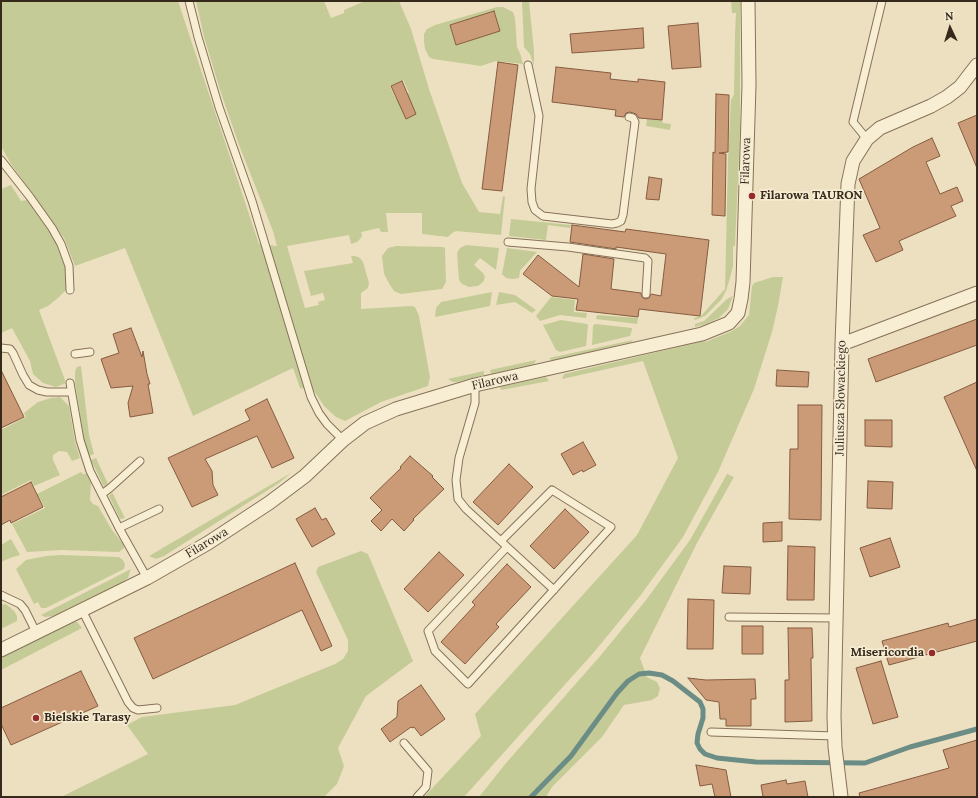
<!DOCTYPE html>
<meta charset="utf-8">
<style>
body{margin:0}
#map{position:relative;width:978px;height:798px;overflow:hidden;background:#ede0c1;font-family:Lora,serif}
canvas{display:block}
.frame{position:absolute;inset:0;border:2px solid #362a1d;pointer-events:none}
.north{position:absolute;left:930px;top:8px;width:40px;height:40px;-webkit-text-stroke:3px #f5ebd1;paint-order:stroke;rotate:356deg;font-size:11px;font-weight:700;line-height:16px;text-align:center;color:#362a1d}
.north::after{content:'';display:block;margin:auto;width:14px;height:18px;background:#362a1d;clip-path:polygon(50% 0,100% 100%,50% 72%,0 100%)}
</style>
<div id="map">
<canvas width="978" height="798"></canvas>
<div class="frame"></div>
<div class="north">N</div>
</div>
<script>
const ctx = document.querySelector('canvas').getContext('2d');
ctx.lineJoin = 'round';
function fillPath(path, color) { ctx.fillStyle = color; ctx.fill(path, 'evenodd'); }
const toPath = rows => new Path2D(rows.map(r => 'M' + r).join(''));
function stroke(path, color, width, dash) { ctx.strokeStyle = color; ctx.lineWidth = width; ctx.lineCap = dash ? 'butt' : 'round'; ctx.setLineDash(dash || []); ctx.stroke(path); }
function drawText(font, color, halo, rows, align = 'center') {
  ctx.font = font + ' Lora,serif'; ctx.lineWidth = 3.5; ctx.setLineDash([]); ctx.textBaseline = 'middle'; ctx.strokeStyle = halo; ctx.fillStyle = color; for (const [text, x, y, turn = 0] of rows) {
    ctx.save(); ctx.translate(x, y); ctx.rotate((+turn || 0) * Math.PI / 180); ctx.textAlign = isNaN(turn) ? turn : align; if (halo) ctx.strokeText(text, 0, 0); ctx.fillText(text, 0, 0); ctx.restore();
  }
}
fillPath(toPath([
 [1,1,178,1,259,244,277,246,273,231,239,145,220,90,204,37,196,1,324,1,331,18,344,13,344,10,365,1,399,1,411,29,430,92,462,183,479,212,500,214,503,196,505,197,501,235,456,231,452,233,448,237,422,234,422,213,386,213,388,232,381,232,379,228,361,232,362,236,360,239,357,242,351,244,349,235,287,246,305,308,319,305,318,302,325,300,323,293,311,296,304,271,353,263,351,256,355,256,360,258,363,262,369,283,368,288,361,293,361,309,411,306,415,307,419,316,430,377,428,386,381,402,345,421,336,417,324,406,314,391,300,388,293,368,193,416,125,248,75,266,64,238,11,164,1,146],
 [403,80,409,93,396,99,390,86],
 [522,1,529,1,534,51,534,66,530,54,524,47],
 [731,1,740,1,740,132,735,246,733,246,733,266,730,278,726,291,721,300,705,316,695,320,694,318,701,316,725,289,728,158,731,100,734,95,735,34,736,13,732,13],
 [497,7,503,7,513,12,515,18,517,47,520,53,523,64,496,61,481,66,433,59,429,57,425,49,424,42,424,34,427,29,435,25],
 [494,11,500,31,456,45,450,25],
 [647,119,662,120,663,123,671,124,670,130,646,126],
 [11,185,21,201,27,200,49,229,62,254,66,269,66,290,58,298,48,306,39,310,66,383,56,387,43,383,33,374,30,361,12,328,1,333,1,189],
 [511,219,571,225,570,228,548,225,546,240,509,236],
 [466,245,499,248,496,270,480,258,474,265,483,273,485,277,483,282,478,286,469,287,462,284,459,280,457,253,460,248],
 [396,246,443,247,445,248,446,282,442,289,401,294,394,291,390,285,384,274,382,256,388,248],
 [507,248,537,252,520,271,519,278,513,279,506,278,502,274],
 [773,277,783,277,778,306,772,332,754,389,718,472,683,537,640,596,595,651,464,797,424,797,481,736,475,714,637,535,678,458,643,361,562,379,564,374,704,341,705,342,730,332,740,326,749,315,752,286,754,283],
 [492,292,490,306,435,317,436,308,441,302],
 [499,292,515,295,536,310,532,313,515,302,496,305],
 [733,296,728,309,719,318,706,324,695,327,695,324,704,321,727,299],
 [551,297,575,300,574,312,587,313,586,318,560,315,540,321,536,316],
 [597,315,638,318,637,324,596,319],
 [561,320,587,324,588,325,586,346,560,352,556,350,543,325],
 [595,324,632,328,632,330,630,336,592,345,593,326],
 [633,340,631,342,552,361,549,358],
 [536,360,534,364,491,374,490,370],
 [81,366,89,435,94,454,89,456,85,446,75,382,75,371,77,367],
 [484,371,484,375,457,382,453,382,448,379],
 [546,377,549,381,501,390,500,387],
 [60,397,69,406,75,442,80,458,72,461,67,452,59,451,53,455,53,460,60,475,34,486,31,480,1,495,1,430,26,417,24,413,38,402,51,398],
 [96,458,108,484,104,487,91,460],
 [81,472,83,474,87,474,91,483,90,500,93,504,98,506,112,530,124,545,124,548,119,552,62,550,27,552,12,524,45,508,37,494],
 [291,473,279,483,164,556,156,559,149,556],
 [727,474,734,477,697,543,640,658,647,677,657,682,660,688,658,696,652,700,624,705,602,737,552,787,546,797,479,797,506,763,601,655,646,600,690,540],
 [112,492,125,518,120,519,109,496],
 [11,539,20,555,10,558,1,562,1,545],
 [361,551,368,554,413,661,366,696,338,748,344,766,337,784,324,797,61,797,148,754,127,725,142,717,235,705,335,664,343,659,348,651,348,640,316,572,318,567],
 [61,555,119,557,123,560,125,565,124,569,46,608,41,608,38,602,34,604,16,569,26,560,46,556],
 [131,569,128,578,123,582,55,616,45,617,41,615],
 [6,604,14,611,17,616,17,621,1,629,1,605],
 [74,622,77,622,82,628,1,670,1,658]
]), '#c4cb96');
stroke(toPath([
 [531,797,571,756,617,693,628,681,639,674,649,673,662,675,673,681,700,702,703,709,703,718,698,734,697,743,700,749,705,754,717,758,756,762,865,763,910,747,977,729]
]), '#6b8d85', 5);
const building = toPath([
 [494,11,500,31,456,45,450,25,494,11],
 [698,23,701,67,672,69,668,26,698,23],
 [643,28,644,48,572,53,570,34,643,28],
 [498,62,518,65,502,191,482,189,498,62],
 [556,67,611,73,610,79,638,82,638,79,665,82,662,120,639,118,636,114,630,112,626,113,624,117,615,116,616,110,552,102,556,67],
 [402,81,416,114,406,119,391,86,402,81],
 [716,94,729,95,728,152,719,153,726,154,725,216,712,215,713,152,715,153,716,94],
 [977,115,977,168,958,123,977,115],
 [932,138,940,156,926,162,940,194,957,187,963,201,951,206,956,216,899,241,903,250,876,262,863,235,880,228,859,179,913,147,932,138],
 [649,177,662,179,659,200,646,199,649,177],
 [572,225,625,232,626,229,709,240,700,316,639,309,638,317,576,310,578,299,552,296,523,274,538,255,579,287,583,254,614,259,611,289,641,293,642,297,645,299,649,298,651,294,661,296,666,254,616,247,616,249,570,242,572,225],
 [977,319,977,345,876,382,868,359,977,319],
 [131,328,142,357,143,351,147,374,150,384,148,384,153,413,130,417,128,403,133,386,111,388,101,359,119,353,113,334,131,328],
 [1,370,24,417,1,428,1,370],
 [777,370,809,372,808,387,776,386,777,370],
 [977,382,977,471,944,397,977,382],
 [267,399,294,458,272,468,257,436,205,459,212,471,213,485,218,495,192,507,168,458,250,420,245,410,267,399],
 [798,405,822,405,821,520,789,519,790,449,798,449,798,405],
 [865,420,892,420,892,447,865,446,865,420],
 [583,442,596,465,583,472,582,470,573,475,561,454,583,442],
 [410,456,433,476,432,477,444,489,413,519,414,520,404,531,392,519,381,531,371,521,382,510,370,498,401,468,400,467,410,456],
 [509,464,533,487,498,525,473,502,509,464],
 [868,481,893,482,892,509,867,508,868,481],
 [31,482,43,507,11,523,10,520,1,525,1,497,31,482],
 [315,508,322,520,326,518,335,534,312,547,296,519,315,508],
 [565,509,589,532,554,569,530,546,565,509],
 [782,522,782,541,763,542,763,523,782,522],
 [890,538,900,567,870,577,860,548,890,538],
 [788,546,815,547,814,600,787,600,788,546],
 [439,552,464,575,428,612,404,589,439,552],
 [295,563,332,646,321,651,302,610,153,679,134,638,295,563],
 [507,564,531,587,496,624,499,627,465,664,441,642,475,605,472,602,507,564],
 [724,566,751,567,750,594,722,593,724,566],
 [688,599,714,600,713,649,687,649,688,599],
 [977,619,977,641,889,665,882,641,948,623,949,627,977,619],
 [742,626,763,626,763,654,742,654,742,626],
 [788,628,812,628,813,658,811,658,812,721,785,722,785,680,789,680,788,628],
 [881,661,898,717,873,724,856,668,881,661],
 [81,671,98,706,11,745,1,724,1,708,81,671],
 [688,678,706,680,755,679,756,699,751,699,751,726,726,726,726,719,720,719,719,702,706,700,688,678],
 [421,685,445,719,421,736,414,727,412,728,411,727,390,742,381,729,397,717,398,701,421,685],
 [977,740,977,797,860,797,859,793,949,768,943,750,977,740],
 [696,765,726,770,731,797,715,797,712,784,700,786,696,765],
 [786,780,787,784,805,781,808,797,763,797,761,785,786,780]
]);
fillPath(building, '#cb9b78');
stroke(building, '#855b3f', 1);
const lane = toPath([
 [189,1,198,37,219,107,252,201,311,397,319,413,327,424,343,440],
 [528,65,539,116,531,189,532,202,535,210,543,216,612,224,617,223,621,221,623,215,635,122,633,118,629,117],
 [867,139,853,122,882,1],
 [1,160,30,197,52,228,61,244,69,266,70,290],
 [508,242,568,247,645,258,648,261,646,294],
 [1,348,10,349,13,353,23,375,29,385,38,390,47,392,71,392],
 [75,354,90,352],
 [70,383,80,440,90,471,119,528,147,578],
 [475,385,475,403,459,458,456,480,458,499,466,509,554,590],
 [102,494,110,488,140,461],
 [119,528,159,509],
 [501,541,552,490,611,527,468,684,435,651,428,631,507,547],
 [1,595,20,604,25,610,36,632],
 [82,610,128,702,133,708,138,710,157,708],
 [729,617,836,618],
 [711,732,835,736],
 [404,743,428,771,426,787,417,797]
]);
const street = toPath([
 [842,344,977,293],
 [1,650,147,578,208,543,269,503,305,476,343,440,365,423,396,409,475,385,702,334,729,323,738,313,741,299,743,282,749,85,748,1],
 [841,797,835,747,834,716,842,344,848,184,853,161,867,139,880,128,931,106,947,97,960,87,977,65]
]);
stroke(lane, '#867259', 9);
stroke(street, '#867259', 15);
stroke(lane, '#f8eed4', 7);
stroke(street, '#f8eed4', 13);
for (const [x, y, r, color] of [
 [752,196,4,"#942a2a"],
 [932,653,4,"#942a2a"],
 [36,718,4,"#942a2a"]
]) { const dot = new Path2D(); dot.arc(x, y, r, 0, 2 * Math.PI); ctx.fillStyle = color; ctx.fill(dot); stroke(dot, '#f5ebd1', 1.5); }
drawText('12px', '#362a1d', '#f5ebd1', [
 ["Filarowa",746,161,-88],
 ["Filarowa",495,381,-13],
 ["Juliusza Słowackiego",841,398,-89],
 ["Filarowa",207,543,-31]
]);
drawText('bold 12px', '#362a1d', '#f5ebd1', [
 ["Filarowa TAURON",760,196],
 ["Misericordia",924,653,"right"],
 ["Bielskie Tarasy",44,718]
], 'left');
</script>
